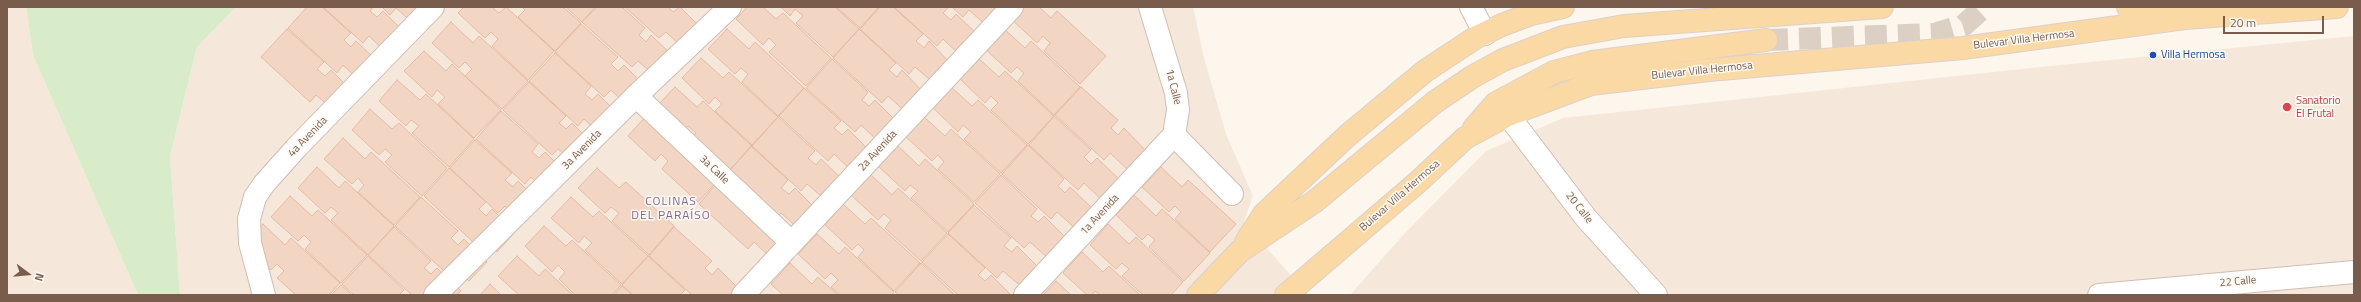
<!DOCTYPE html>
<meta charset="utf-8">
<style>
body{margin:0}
#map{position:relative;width:2361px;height:302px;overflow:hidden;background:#fdf6ec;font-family:"Titillium Web",sans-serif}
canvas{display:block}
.frame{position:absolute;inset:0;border:8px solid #7a5c4d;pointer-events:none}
.north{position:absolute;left:8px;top:254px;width:40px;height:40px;-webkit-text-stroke:3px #fffaf3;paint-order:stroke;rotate:106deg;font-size:11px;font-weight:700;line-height:16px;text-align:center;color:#7a5c4d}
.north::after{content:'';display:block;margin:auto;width:14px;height:18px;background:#7a5c4d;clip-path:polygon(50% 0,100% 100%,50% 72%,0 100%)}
.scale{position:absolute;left:2223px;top:16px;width:101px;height:18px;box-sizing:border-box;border:2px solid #7a5c4d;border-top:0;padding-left:5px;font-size:12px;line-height:14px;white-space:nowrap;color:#7a5c4d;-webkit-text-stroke:3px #fffaf3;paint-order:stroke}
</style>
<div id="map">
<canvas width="2361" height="302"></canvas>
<div class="frame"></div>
<div class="north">N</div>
<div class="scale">20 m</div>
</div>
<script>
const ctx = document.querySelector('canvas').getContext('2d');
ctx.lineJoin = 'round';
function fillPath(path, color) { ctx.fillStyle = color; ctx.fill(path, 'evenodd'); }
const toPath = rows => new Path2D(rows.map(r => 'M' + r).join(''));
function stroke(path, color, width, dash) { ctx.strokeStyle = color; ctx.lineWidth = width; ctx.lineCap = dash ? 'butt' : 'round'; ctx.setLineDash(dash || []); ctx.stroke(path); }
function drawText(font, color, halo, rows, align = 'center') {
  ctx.font = font + ' "Titillium Web",sans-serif'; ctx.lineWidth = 3; ctx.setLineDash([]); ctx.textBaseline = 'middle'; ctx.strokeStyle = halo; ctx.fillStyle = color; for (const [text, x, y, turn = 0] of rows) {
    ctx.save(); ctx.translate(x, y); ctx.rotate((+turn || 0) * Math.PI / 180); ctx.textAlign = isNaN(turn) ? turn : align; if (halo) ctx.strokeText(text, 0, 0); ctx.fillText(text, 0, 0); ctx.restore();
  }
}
fillPath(toPath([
 [7,7,26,7,33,55,138,295,7,295],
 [236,7,1193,7,1204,58,1226,134,1253,196,1244,222,1308,295,180,295,170,156,197,47],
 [2354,36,2354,295,1350,295,1404,234,1486,151,1563,118,2050,66]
]), '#f5e8da');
fillPath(toPath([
 [26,7,236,7,197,47,170,156,180,295,138,295,33,55]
]), '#d8ecc9');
const building = toPath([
 [307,7,322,7,351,33,344,40,351,47,356,41,380,64,362,83,343,65,337,73,288,28,307,7],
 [323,7,373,7,370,11,377,17,383,11,406,34,388,54,369,36,363,43,323,7],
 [382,7,432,7,415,25,396,8,390,15,382,7],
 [464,7,492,7,499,13,506,7,554,51,528,80,492,46,498,39,491,32,485,38,458,13,464,7],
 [522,7,563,7,581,23,555,51,518,17,525,10,522,7],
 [566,7,595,7,582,22,566,7],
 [597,7,622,7,645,28,639,35,646,42,651,35,675,58,657,78,638,61,632,67,582,22,597,7],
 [625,7,668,7,673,12,680,7,702,29,684,49,666,32,659,38,625,7],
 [747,7,763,7,776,19,783,13,831,58,806,86,769,52,776,45,769,38,763,45,736,19,747,7],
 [781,7,835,7,859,29,833,57,796,23,803,16,795,9,790,16,781,7],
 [836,7,879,7,860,28,836,7],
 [880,7,893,7,923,34,916,41,924,48,929,41,952,65,935,84,915,67,909,74,860,29,880,7],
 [894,7,949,7,943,13,951,20,956,14,980,37,962,57,943,39,937,46,894,7],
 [952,7,1005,7,988,27,969,10,963,17,952,7],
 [1020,7,1039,7,1051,18,1057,11,1106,56,1080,84,1044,51,1050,43,1043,36,1037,43,1010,18,1020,7],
 [451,22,473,43,479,36,528,81,502,109,465,76,472,69,465,62,459,68,432,43,451,22],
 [581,24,618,57,611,64,618,71,624,65,647,88,629,107,611,90,604,97,555,52,581,24],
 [1003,28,1025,48,1031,41,1080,87,1054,115,1018,81,1024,73,1017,67,1011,73,984,48,1003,28],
 [287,29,324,62,317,69,325,76,331,70,354,93,336,112,316,95,310,102,261,57,287,29],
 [727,29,749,49,755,42,804,88,778,116,742,82,748,74,741,68,735,74,708,49,727,29],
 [859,29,896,63,889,70,897,77,902,70,925,94,907,113,888,96,882,103,833,58,859,29],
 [424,51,446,71,452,64,501,110,474,138,438,104,445,97,437,90,432,97,404,71,424,51],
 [555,53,591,86,585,94,592,100,598,94,621,117,603,137,584,119,578,126,529,81,555,53],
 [977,57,999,77,1005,71,1054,116,1028,144,991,110,998,103,991,96,985,103,958,77,977,57],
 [701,58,723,78,729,72,778,117,752,145,715,111,722,104,715,97,709,104,682,78,701,58],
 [832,59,868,92,862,100,869,106,875,100,898,123,880,143,861,125,855,132,806,88,832,59],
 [397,80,420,100,426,94,474,139,449,167,412,133,419,126,411,120,406,126,379,101,397,80],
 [529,82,566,116,559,123,566,129,572,123,595,146,577,165,558,149,552,155,503,110,529,82],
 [950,86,972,106,978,100,1027,145,1001,173,964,139,971,132,963,125,958,132,931,106,950,86],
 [675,87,697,107,703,101,752,146,726,174,689,140,696,133,688,126,682,132,655,108,675,87],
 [1081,87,1118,120,1111,128,1118,135,1124,128,1147,152,1129,171,1110,153,1104,160,1055,115,1081,87],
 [804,88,841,121,834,128,842,135,848,129,871,152,853,172,834,154,828,161,779,116,804,88],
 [370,109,392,129,399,123,447,168,422,196,385,162,392,155,385,149,379,155,352,130,370,109],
 [501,111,538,144,532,152,539,158,545,152,568,175,550,194,531,177,525,184,476,139,501,111],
 [647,115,724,174,698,202,662,169,668,161,661,154,655,161,628,136,647,115],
 [923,116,945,136,951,129,1000,174,974,202,938,169,944,162,938,155,932,161,905,136,923,116],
 [1054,116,1091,150,1084,157,1091,164,1097,158,1121,181,1102,200,1084,183,1078,190,1029,145,1054,116],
 [778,117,815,151,808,158,816,165,821,159,845,182,827,201,807,184,801,191,752,146,778,117],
 [343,138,365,159,371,152,420,197,394,225,358,192,364,185,358,178,352,184,324,159,343,138],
 [475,140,512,173,505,180,513,187,518,181,541,204,524,223,505,206,498,213,450,168,475,140],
 [897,145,919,166,925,159,974,204,948,232,911,198,918,191,910,185,905,191,878,166,897,145],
 [1028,145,1064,179,1058,186,1065,193,1070,187,1094,210,1076,229,1057,212,1051,219,1002,174,1028,145],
 [751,146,788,180,781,188,789,194,795,188,818,211,800,230,781,213,775,220,726,175,751,146],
 [317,167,339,188,345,181,394,226,368,255,331,220,338,213,331,207,325,213,298,188,317,167],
 [1161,167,1182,187,1188,180,1236,224,1210,252,1175,219,1181,212,1175,206,1169,212,1142,187,1161,167],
 [449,168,486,202,479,209,486,216,492,209,515,232,497,252,479,235,473,242,424,196,449,168],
 [597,168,619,188,626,182,674,226,649,255,612,221,619,213,611,207,605,213,578,188,597,168],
 [870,174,892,195,898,188,947,233,921,261,885,228,891,220,884,214,878,220,851,195,870,174],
 [724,175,791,240,772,259,754,242,748,249,699,204,724,175],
 [1001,175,1037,209,1031,216,1038,222,1044,216,1067,239,1049,259,1030,242,1024,248,975,203,1001,175],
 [1134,195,1156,216,1162,209,1210,253,1184,281,1149,247,1155,240,1148,234,1142,240,1116,215,1134,195],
 [290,196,312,216,318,210,367,255,341,283,305,249,311,242,304,235,298,241,271,217,290,196],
 [421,197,458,231,451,238,458,245,464,239,487,262,469,281,450,264,444,271,395,226,421,197],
 [571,197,593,217,599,211,648,256,622,284,585,250,592,243,584,236,579,243,551,218,571,197],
 [843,204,865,224,871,218,920,263,894,291,858,257,864,250,858,244,852,250,825,225,843,204],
 [974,205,1011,238,1004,246,1012,252,1017,246,1040,269,1023,288,1003,271,997,278,948,233,974,205],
 [263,224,285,245,291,238,340,283,329,295,296,295,277,278,284,271,277,264,271,270,244,245,263,224],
 [1108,224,1129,244,1136,237,1183,282,1171,295,1143,295,1122,276,1129,269,1122,263,1116,269,1090,245,1108,224],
 [544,226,566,246,572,240,621,285,612,295,575,295,559,279,565,272,558,265,552,272,525,246,544,226],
 [394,227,431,261,424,268,431,274,437,268,461,291,457,295,412,295,368,255,394,227],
 [674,227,712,261,705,268,712,275,718,268,741,291,738,295,692,295,649,256,674,227],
 [817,234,839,254,845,247,894,292,892,295,840,295,831,287,838,280,831,273,825,279,798,254,817,234],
 [948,234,985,268,978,275,985,281,991,275,1011,295,958,295,922,262,948,234],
 [1082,252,1103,272,1109,266,1140,295,1100,295,1095,291,1092,295,1087,295,1063,273,1082,252],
 [368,256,404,290,399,295,354,295,342,284,368,256],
 [517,256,539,276,545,269,573,295,519,295,498,276,517,256],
 [648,256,685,290,680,295,633,295,622,285,648,256],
 [790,263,812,284,818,277,838,295,783,295,771,284,790,263],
 [921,263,955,295,899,295,895,292,921,263],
 [1056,281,1071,295,1043,295,1056,281],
 [490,284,501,295,480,295,490,284],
 [341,285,352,295,331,295,341,285],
 [622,286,633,295,614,295,622,286]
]);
fillPath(building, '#f3d5c3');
stroke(building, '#e6bba3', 1);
stroke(toPath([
 [1766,40,1934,34,1964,25,1984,7]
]), '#dcd0c4', 22, [22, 11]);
const minor = toPath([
 [1150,7,1176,93,1178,110,1174,135,1232,194],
 [1471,7,1485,34],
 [636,96,792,243],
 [1508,115,1586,218,1656,295],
 [264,295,250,243,249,219,255,197,264,184,297,147,433,7],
 [435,295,636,96,730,7],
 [743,295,1012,7],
 [1025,295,1174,135],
 [2099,295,2354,272]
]);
const major = toPath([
 [2128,7,2166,15],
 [1474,128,1496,103,1554,72,1592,62,1766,40],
 [1246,242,1264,214,1347,136,1425,71,1475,38,1502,25,1531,14,1563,7],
 [1198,295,1240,251,1314,202,1435,102,1472,77,1503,60,1563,37,1624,26,1882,7],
 [1286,295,1419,181,1465,138,1508,115,1591,84,1709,70,1963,48,2185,18,2337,7]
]);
stroke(minor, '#d1beb0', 24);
stroke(major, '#dad1cd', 24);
stroke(minor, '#fff', 22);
stroke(major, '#fbd9a5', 22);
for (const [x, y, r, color] of [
 [2153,55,4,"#1a4fb4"],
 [2287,107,5,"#e0444e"]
]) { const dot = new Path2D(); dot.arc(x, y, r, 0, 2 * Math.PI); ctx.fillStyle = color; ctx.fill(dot); stroke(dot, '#fffaf3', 1.5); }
drawText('11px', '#7a5c4d', '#fffaf3', [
 ["Bulevar Villa Hermosa",2024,40,-7],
 ["Bulevar Villa Hermosa",1702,71,-6],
 ["1a Calle",1173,87,76],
 ["4a Avenida",308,137,-46],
 ["3a Avenida",582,150,-45],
 ["2a Avenida",878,151,-47],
 ["3a Calle",714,170,43],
 ["Bulevar Villa Hermosa",1400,196,-41],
 ["20 Calle",1579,208,52],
 ["1a Avenida",1100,215,-47],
 ["22 Calle",2238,282,-5]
]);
drawText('11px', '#164399', '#fffaf3', [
 ["Villa Hermosa",2161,55]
], 'left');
drawText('11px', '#be3a42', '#fffaf3', [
 ["Sanatorio",2296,101],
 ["El Frutal",2296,114]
], 'left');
ctx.letterSpacing = '1px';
drawText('12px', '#846695', '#fffaf3', [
 ["COLINAS",671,202],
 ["DEL PARAÍSO",671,216]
]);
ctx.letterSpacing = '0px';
</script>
